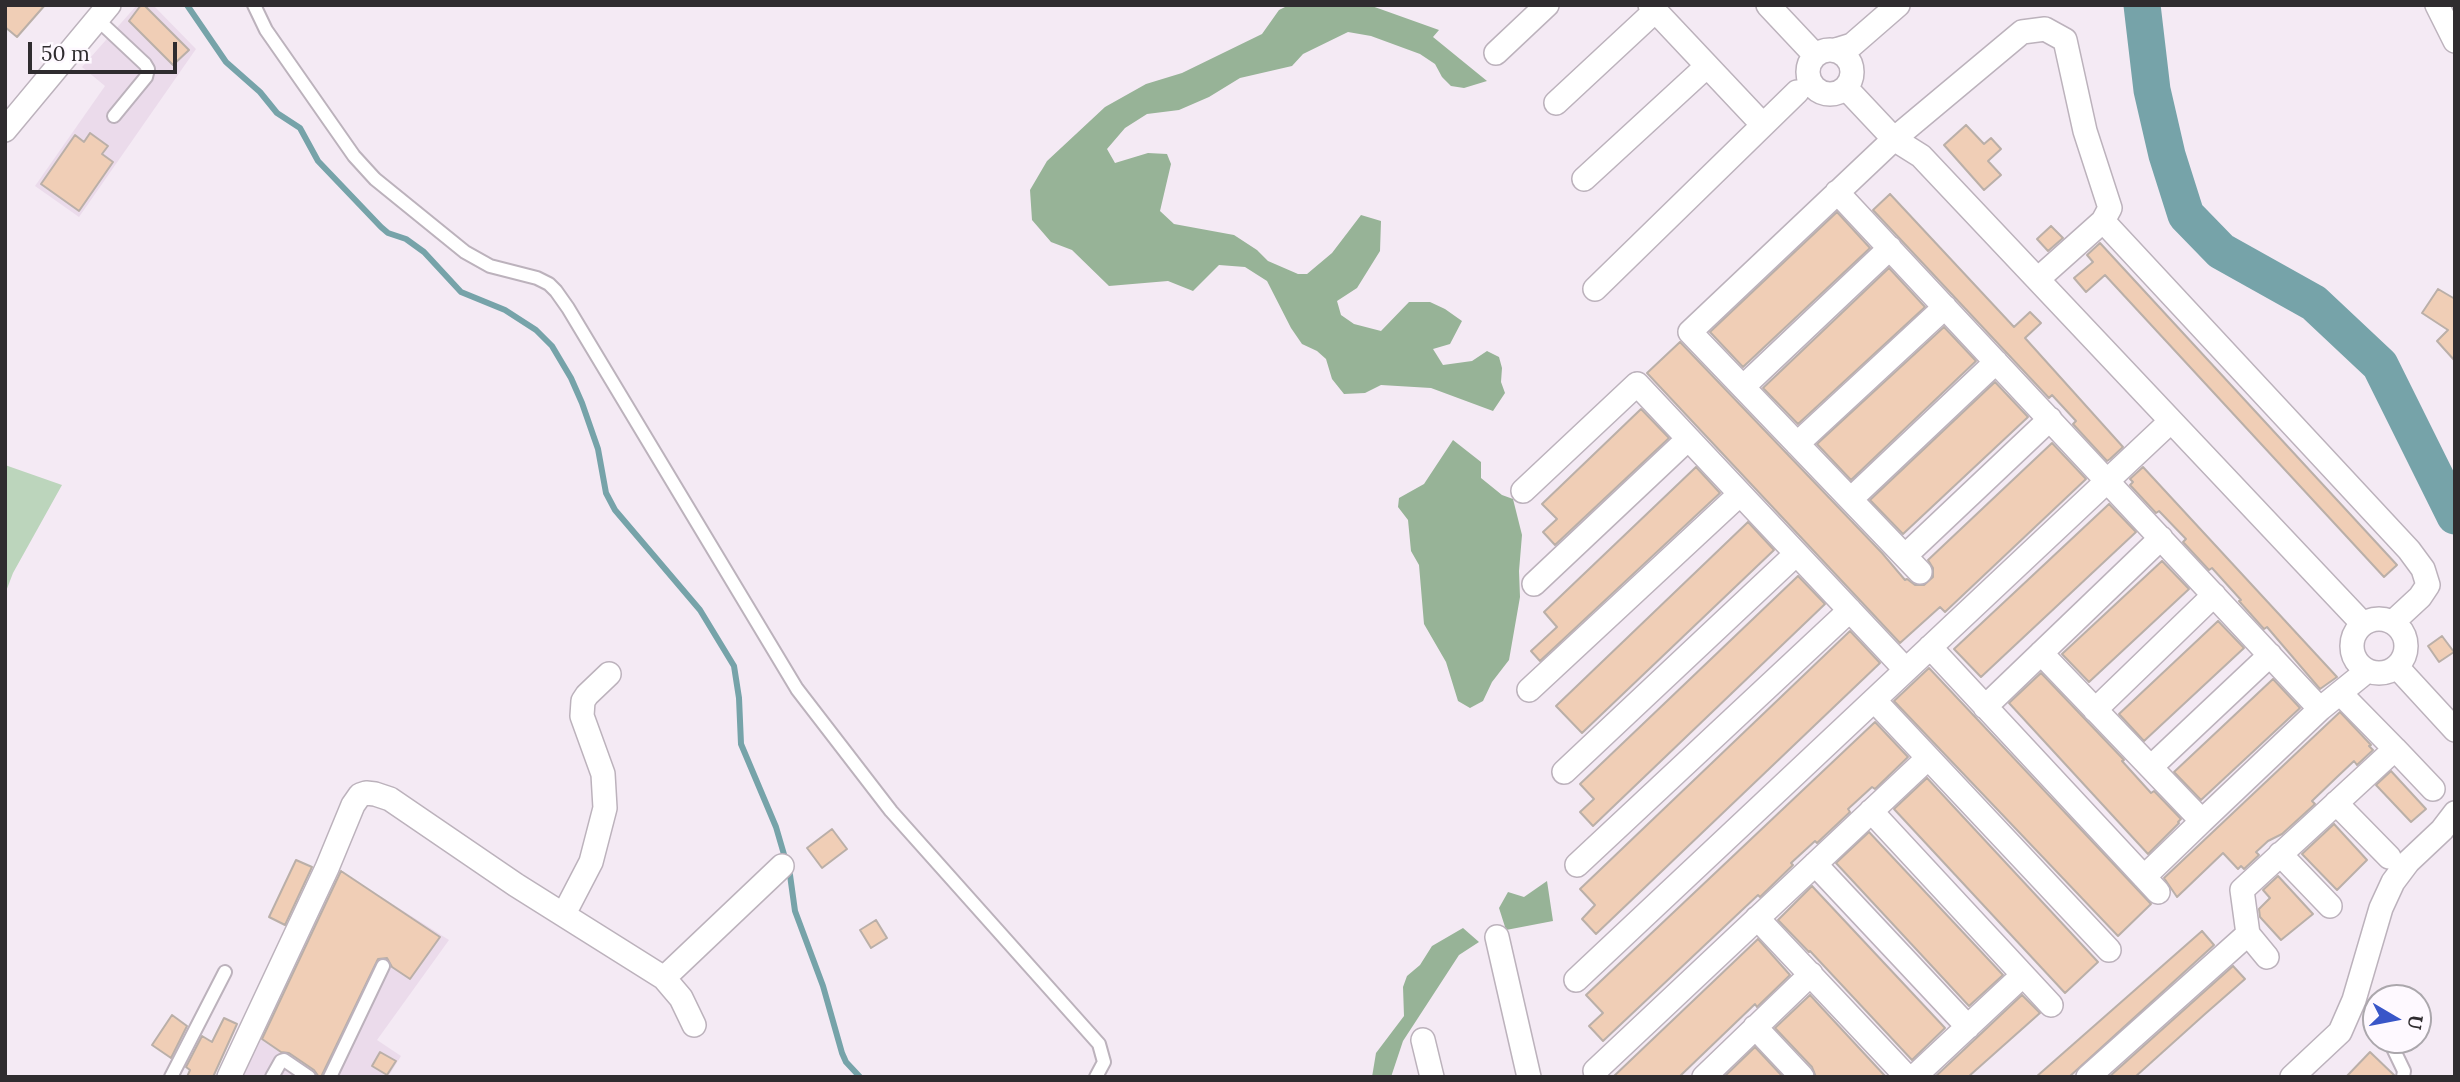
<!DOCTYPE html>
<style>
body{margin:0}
#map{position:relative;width:2460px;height:1082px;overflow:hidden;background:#f4eaf4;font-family:Lora,serif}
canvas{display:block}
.frame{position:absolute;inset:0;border:7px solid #2f2c2f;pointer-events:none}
.north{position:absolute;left:2362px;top:984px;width:70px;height:70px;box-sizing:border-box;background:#fef9ff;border:2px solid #aba7ac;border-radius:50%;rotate:100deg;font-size:19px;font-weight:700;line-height:28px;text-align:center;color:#2f2c2f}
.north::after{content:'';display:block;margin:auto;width:24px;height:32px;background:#3956c8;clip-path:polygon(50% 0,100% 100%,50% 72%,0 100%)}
.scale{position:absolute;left:28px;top:42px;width:149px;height:32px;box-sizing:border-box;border:4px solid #2f2c2f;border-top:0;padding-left:9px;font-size:21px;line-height:24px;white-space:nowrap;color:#2f2c2f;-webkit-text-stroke:5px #fef9ff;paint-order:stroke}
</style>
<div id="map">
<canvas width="2460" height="1082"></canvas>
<div class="frame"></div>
<div class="north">U</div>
<div class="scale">50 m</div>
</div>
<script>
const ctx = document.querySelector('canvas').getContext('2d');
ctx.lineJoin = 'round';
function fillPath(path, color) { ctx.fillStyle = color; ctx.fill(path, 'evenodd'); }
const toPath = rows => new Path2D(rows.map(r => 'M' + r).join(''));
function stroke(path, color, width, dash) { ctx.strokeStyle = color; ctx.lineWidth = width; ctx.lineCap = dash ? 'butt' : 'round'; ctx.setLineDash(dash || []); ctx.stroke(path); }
fillPath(toPath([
 [137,5,153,5,196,49,79,217,35,186,105,86,82,67],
 [333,866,449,940,377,1040,401,1056,388,1077,236,1077]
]), '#ebdbeb');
fillPath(toPath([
 [5,465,62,485,13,573,5,594]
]), '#bcd5bc');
fillPath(toPath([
 [1289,5,1369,5,1439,30,1433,37,1487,81,1464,88,1451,86,1442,77,1435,64,1420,54,1371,36,1348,32,1303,54,1292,66,1240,78,1209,97,1179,110,1147,114,1125,128,1107,149,1115,163,1148,153,1167,154,1171,164,1160,211,1174,224,1234,235,1257,250,1268,261,1298,274,1307,274,1332,253,1361,215,1381,221,1380,251,1357,288,1337,301,1341,315,1354,324,1381,331,1409,302,1430,302,1445,309,1462,321,1450,344,1433,349,1443,365,1472,361,1487,351,1499,357,1502,368,1501,382,1505,393,1493,411,1431,388,1381,385,1365,393,1344,394,1332,379,1326,359,1317,351,1302,344,1291,328,1267,281,1245,267,1219,265,1193,291,1168,281,1109,286,1072,250,1051,242,1032,220,1030,190,1047,161,1105,107,1146,84,1182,73,1262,34,1279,10],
 [1453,440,1481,462,1481,478,1502,495,1513,499,1522,535,1519,571,1520,597,1509,660,1492,682,1483,701,1470,708,1458,701,1446,662,1424,624,1419,565,1411,551,1408,520,1398,507,1399,498,1424,484],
 [1547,881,1553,921,1506,930,1499,908,1508,892,1524,897],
 [1463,928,1479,942,1459,955,1403,1041,1391,1077,1372,1077,1376,1053,1404,1016,1403,987,1407,976,1420,965,1432,946]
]), '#97b397');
stroke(toPath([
 [187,5,226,62,260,92,277,113,300,128,318,161,381,227,388,233,406,239,424,252,461,292,505,310,536,330,552,346,571,378,582,403,598,449,606,493,615,510,700,610,734,666,739,698,741,744,776,827,790,875,795,911,823,986,842,1053,846,1062,860,1077]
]), '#76a3a9', 6);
stroke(toPath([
 [2142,5,2152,90,2167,155,2186,215,2221,251,2314,303,2380,365,2455,516]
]), '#76a3a9', 37);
const building = toPath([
 [5,5,45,5,17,37,5,27,5,5],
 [141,5,144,5,189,50,173,65,129,21,141,5],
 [1966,125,1984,144,1991,138,2001,149,1988,161,2001,175,1984,190,1944,145,1966,125],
 [90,133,108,146,102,154,113,162,79,211,41,184,75,135,84,142,90,133],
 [1890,194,2014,327,2030,312,2041,323,2025,338,2123,447,2110,459,2107,461,2073,424,2076,421,2052,395,2049,398,1873,210,1890,194],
 [1837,212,1870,248,1743,367,1710,332,1837,212],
 [2051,226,2063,238,2048,251,2037,239,2051,226],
 [2100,243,2397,565,2384,577,2105,275,2086,292,2074,278,2093,262,2087,255,2100,243],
 [1889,268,1925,307,1798,424,1763,388,1889,268],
 [2438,289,2455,299,2455,361,2437,341,2448,330,2422,313,2438,289],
 [1944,327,1976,361,1851,480,1817,444,1944,327],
 [1680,342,1882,553,1905,580,1907,579,1915,585,1924,585,1933,577,1933,568,1928,560,2052,443,2086,479,1945,612,1940,607,1900,643,1647,373,1680,342],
 [1995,382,2028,417,1903,534,1870,500,1995,382],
 [1641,409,1669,438,1555,545,1543,532,1557,519,1542,504,1641,409],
 [1696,467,1720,493,1540,661,1531,651,1557,627,1544,612,1696,467],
 [2143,467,2167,493,2337,677,2320,689,2267,627,2264,629,2239,601,2241,600,2212,568,2209,570,2183,542,2186,539,2159,511,2156,513,2130,485,2133,482,2130,479,2143,467],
 [2109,504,2136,532,1981,677,1954,649,2109,504],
 [1748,522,1774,550,1582,733,1556,706,1748,522],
 [2162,561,2189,589,2089,682,2062,654,2162,561],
 [1798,576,1825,604,1593,826,1580,812,1594,799,1580,784,1798,576],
 [2218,621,2244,648,2144,741,2119,714,2218,621],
 [1850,631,1880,663,1596,934,1582,919,1595,905,1580,889,1850,631],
 [2442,636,2454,652,2439,662,2428,646,2442,636],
 [1929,668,2151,904,2118,936,1894,701,1929,668],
 [2041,673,2124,760,2122,761,2151,793,2154,791,2181,819,2178,822,2179,823,2148,854,2009,703,2041,673],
 [2273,679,2300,708,2201,800,2174,772,2273,679],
 [2340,712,2371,745,2369,746,2373,750,2357,765,2354,761,2337,777,2312,801,2315,804,2282,834,2268,841,2256,852,2259,855,2244,869,2241,866,2238,869,2223,853,2177,897,2164,878,2340,712],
 [1875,722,1908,757,1875,789,1872,787,1848,809,1850,812,1817,843,1815,841,1791,863,1793,865,1760,897,1758,895,1603,1041,1589,1026,1603,1013,1586,995,1875,722],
 [2391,771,2426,809,2411,822,2376,785,2391,771],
 [1927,778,2098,962,2065,993,1894,809,1927,778],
 [2334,824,2367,860,2337,890,2302,854,2334,824],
 [832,829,847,849,822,868,807,848,832,829],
 [1869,832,2003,975,1969,1006,1836,863,1869,832],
 [296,860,312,867,285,925,269,917,296,860],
 [341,871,440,937,410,979,392,967,387,958,378,959,321,1077,319,1077,314,1070,289,1053,281,1052,262,1039,341,871],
 [2278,876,2313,914,2281,940,2260,917,2259,909,2270,898,2263,890,2278,876],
 [1812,886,1945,1028,1912,1060,1810,951,1809,952,1778,920,1812,886],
 [876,920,887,938,871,948,860,930,876,920],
 [2202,931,2214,945,2069,1077,2036,1077,2202,931],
 [1758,939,1790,975,1757,1007,1755,1004,1679,1077,1613,1077,1758,939],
 [2233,966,2245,979,2205,1014,2135,1077,2109,1077,2233,966],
 [1810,995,1821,1007,1886,1077,1816,1077,1812,1067,1775,1028,1810,995],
 [2022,995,2040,1013,1968,1077,1935,1077,2022,995],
 [172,1015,187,1026,171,1058,152,1045,172,1015],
 [224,1018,237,1024,213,1077,187,1077,190,1070,186,1067,202,1036,212,1042,224,1018],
 [1755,1047,1783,1077,1724,1077,1755,1047],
 [380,1052,396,1061,387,1075,372,1066,380,1052],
 [2370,1052,2394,1075,2394,1077,2346,1077,2370,1052]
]);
fillPath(building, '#f0ceb6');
stroke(building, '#baafa8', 2);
const lane = toPath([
 [254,5,266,30,354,156,375,179,465,252,490,266,537,278,549,284,556,291,568,308,797,689,891,811,1099,1044,1104,1062,1096,1077],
 [97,19,145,64,148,69,146,77,114,116],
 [2391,1044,2404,1071,2403,1077],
 [171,1077,225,972],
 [272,1077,281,1061,284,1060,309,1077],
 [330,1077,383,966]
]);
const street = toPath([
 [1650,5,1763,125],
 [1768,5,1815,55],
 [2437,5,2455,41],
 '1808 72a22 22 0 1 1 44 0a22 22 0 1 1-44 0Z',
 [1836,50,1852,45,1898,5],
 [1496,53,1547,5],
 [1846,88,1894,139,1921,156,2363,624],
 [1556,103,1655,11],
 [5,130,109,5],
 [1584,179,1707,66],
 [1837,192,2320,709],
 [2103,221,2409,550,2423,569,2428,585,2420,597,2393,622],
 [1595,289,1797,92],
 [1743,387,1890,248],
 [1797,444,1945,307],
 [1523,491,1637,384,1906,670],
 [1851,499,1996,362],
 [1905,556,2050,419],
 [1920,572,1690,332,1894,139,2022,32,2045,29,2065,40,2085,131,2110,208,2103,221,2038,279],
 [1534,584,1688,439],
 '2352 646a27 27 0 1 1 54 0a27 27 0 1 1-54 0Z',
 [1930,647,2158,892],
 [2041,653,2202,821,2320,709,2367,671],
 [2397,667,2455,730],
 [1529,690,1740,494],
 [1874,700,2109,950],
 [1985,707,2161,538],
 [2095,710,2214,595],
 [2395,749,2433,789],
 [2151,767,2270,655],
 [1564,772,1796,554],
 [2336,803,2389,857],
 [1871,811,2051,1005],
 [2280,854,2330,906],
 [1815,864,1968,1027],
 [1577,865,1850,610],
 [2144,877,2202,821],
 [564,914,591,862,605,808,603,774,582,716,583,701,587,695,609,674],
 [1757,918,1907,1077],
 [2248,934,2267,957],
 [1497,937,1529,1077],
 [664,978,681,998,694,1025],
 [1576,980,2171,421],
 [1755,1027,1802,1077],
 [1423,1040,1432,1077],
 [1595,1071,1928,758],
 [229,1077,327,868,353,805,360,795,366,793,375,794,390,799,516,885,664,978,782,866],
 [1704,1077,1811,974],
 [1914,1077,2023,975],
 [2088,1077,2248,934,2242,890,2395,749,2340,693],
 [2292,1077,2340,1032,2354,1000,2381,908,2393,882,2408,862,2442,830,2455,813]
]);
stroke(lane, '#bcb2bc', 16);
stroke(street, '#bcb2bc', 26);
stroke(lane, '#fff', 12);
stroke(street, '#fff', 23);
</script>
